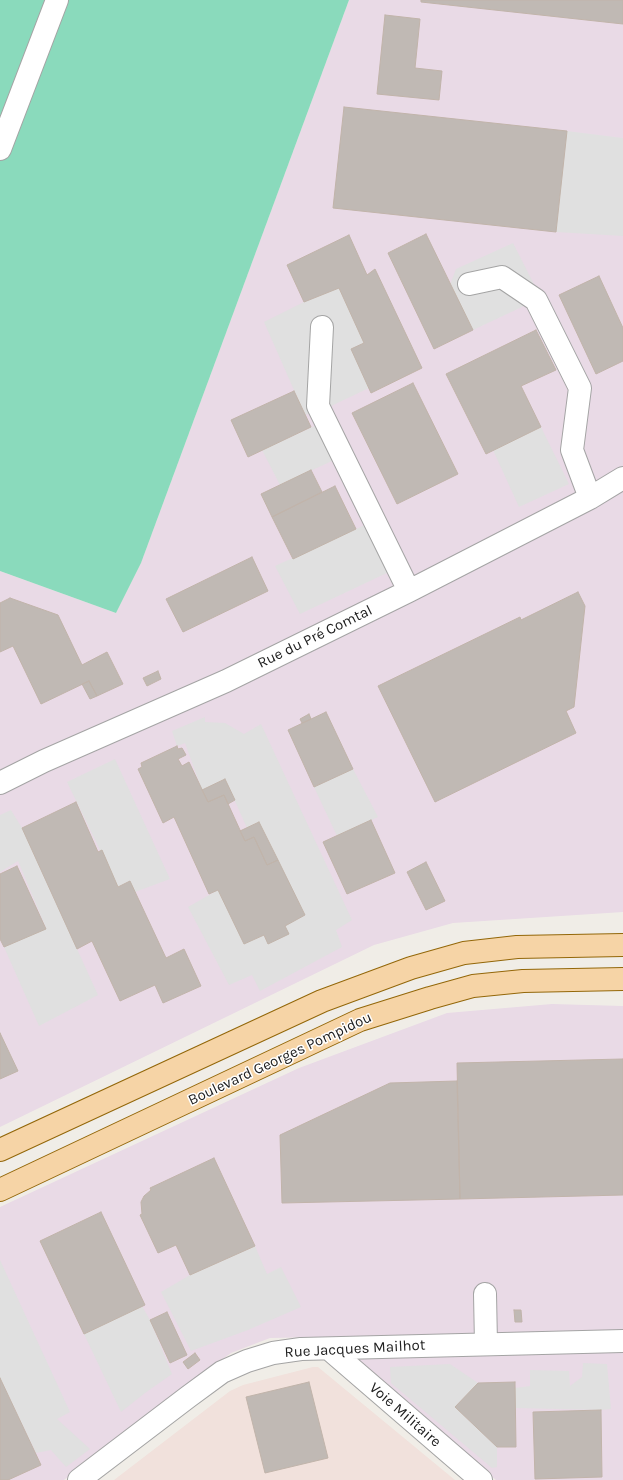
<!DOCTYPE html>
<meta charset="utf-8">
<style>
body{margin:0}
canvas{display:block;background:#f0ede7}
</style>
<canvas width="623" height="1480"></canvas>
<script>
const ctx = document.querySelector('canvas').getContext('2d');
ctx.lineJoin = 'round';
function fillPath(path, color) { ctx.fillStyle = color; ctx.fill(path, 'evenodd'); }
const toPath = rows => new Path2D(rows.map(r => 'M' + r).join(''));
function stroke(path, color, width, dash) { ctx.strokeStyle = color; ctx.lineWidth = width; ctx.lineCap = dash ? 'butt' : 'round'; ctx.setLineDash(dash || []); ctx.stroke(path); }
function drawText(font, color, halo, rows, align = 'center') {
  ctx.font = font + ' Karla,sans-serif'; ctx.lineWidth = 3; ctx.setLineDash([]); ctx.textBaseline = 'middle'; ctx.strokeStyle = halo; ctx.fillStyle = color; for (const [text, x, y, turn = 0] of rows) {
    ctx.save(); ctx.translate(x, y); ctx.rotate((+turn || 0) * Math.PI / 180); ctx.textAlign = isNaN(turn) ? turn : align; if (halo) ctx.strokeText(text, 0, 0); ctx.fillText(text, 0, 0); ctx.restore();
  }
}
fillPath(toPath([
 [349,0,623,0,623,912,453,923,374,945,0,1127,0,571,116,613,141,563],
 [552,1004,623,1006,623,1480,496,1480,361,1362,321,1337,270,1338,231,1353,203,1373,64,1480,0,1480,0,1207,299,1068,447,1013]
]), '#e9dae6');
fillPath(toPath([
 [313,1367,318,1367,455,1480,114,1480,230,1391,243,1385]
]), '#f1e1dc');
fillPath(toPath([
 [0,0,349,0,141,563,116,613,0,571]
]), '#8adabc');
fillPath(toPath([
 [567,131,623,138,623,236,556,232],
 [513,243,541,298,473,330,450,285,456,269],
 [339,288,364,343,351,349,369,388,327,408,305,415,264,322,304,302],
 [317,425,332,461,280,485,262,450],
 [541,427,569,484,519,507,493,450],
 [367,524,389,572,300,614,275,566],
 [205,717,205,722,225,723,244,734,261,724,352,920,336,930,342,947,260,991,252,975,229,985,188,907,218,890,244,944,264,935,268,944,288,934,285,926,305,915,259,822,247,828,225,779,202,790,185,743,177,746,172,731],
 [115,759,170,879,135,892,130,881,118,887,67,782],
 [353,769,378,817,337,836,314,787],
 [11,810,22,828,98,995,39,1026,4,947,46,928,18,861,0,872,0,815],
 [255,1246,267,1274,281,1267,301,1307,248,1330,191,1351,161,1292,190,1275],
 [0,1260,70,1412,57,1419,90,1449,66,1467,51,1450,36,1453,0,1378],
 [142,1306,150,1320,172,1374,145,1393,121,1412,84,1334],
 [583,1363,607,1364,611,1409,601,1410,515,1408,515,1388,530,1386,530,1370,569,1371,570,1386,582,1377],
 [450,1364,478,1383,455,1407,497,1447,497,1467,492,1468,391,1383,390,1367]
]), '#e0e0e0');
const building = toPath([
 [421,0,623,0,623,24,421,2,421,0],
 [385,15,420,19,415,68,442,71,439,100,377,94,385,15],
 [344,107,567,131,556,232,333,208,344,107],
 [426,234,473,330,434,349,388,253,426,234],
 [349,235,367,275,375,269,422,368,371,393,351,349,364,343,339,288,304,302,287,265,349,235],
 [599,276,623,328,623,361,596,374,559,295,599,276],
 [536,330,556,370,521,386,541,427,486,454,446,374,536,330],
 [413,383,458,474,397,504,352,413,413,383],
 [294,391,311,427,248,457,231,420,294,391],
 [311,470,322,492,272,517,261,494,311,470],
 [335,486,356,529,293,559,272,517,335,486],
 [252,557,268,591,183,632,166,599,252,557],
 [578,592,585,606,574,707,566,711,576,733,435,802,378,686,520,617,521,620,578,592],
 [10,598,58,615,82,665,107,652,123,684,97,696,89,681,41,704,13,646,0,652,0,603,10,598],
 [158,671,161,679,147,686,143,678,158,671],
 [89,681,97,696,90,699,82,684,89,681],
 [326,712,353,769,314,787,288,730,326,712],
 [309,714,311,719,302,723,300,719,309,714],
 [177,746,178,749,182,748,186,755,178,759,182,766,189,762,208,802,224,795,245,841,254,837,267,865,278,860,305,915,285,926,289,934,268,944,264,935,244,944,218,890,209,894,174,817,163,823,138,769,142,767,141,763,177,746],
 [225,779,235,800,228,804,224,795,208,802,202,790,225,779],
 [76,802,98,852,102,850,118,887,130,881,166,958,184,949,201,986,163,1003,155,985,120,1001,92,941,77,949,22,828,76,802],
 [371,820,395,873,347,894,323,842,371,820],
 [259,822,278,860,267,865,254,837,245,841,240,831,259,822],
 [426,862,445,901,426,910,407,872,426,862],
 [17,866,46,929,4,947,0,939,0,874,17,866],
 [0,1033,18,1071,0,1079,0,1033],
 [623,1059,623,1195,460,1199,457,1063,623,1059],
 [457,1081,460,1199,282,1203,280,1135,390,1083,457,1081],
 [214,1158,255,1246,190,1275,176,1245,158,1253,140,1215,142,1214,141,1202,144,1196,151,1190,150,1188,214,1158],
 [101,1212,145,1305,84,1334,40,1241,101,1212],
 [514,1310,521,1310,522,1322,515,1322,514,1310],
 [167,1312,187,1355,170,1363,150,1320,167,1312],
 [195,1353,200,1360,188,1369,183,1362,195,1353],
 [0,1378,41,1465,8,1480,0,1480,0,1378],
 [309,1382,328,1458,265,1473,246,1397,309,1382],
 [515,1382,516,1447,497,1447,455,1407,478,1383,515,1382],
 [601,1410,602,1477,535,1479,533,1412,601,1410]
]);
fillPath(building, '#c0b9b4');
stroke(building, '#c1b4aa', 1);
const minor = toPath([
 [0,149,57,0],
 [469,284,502,277,536,300,580,388,572,450,590,498],
 [322,327,318,406,409,591],
 [0,783,44,761,226,681,409,591,590,498,623,478],
 [485,1294,486,1344],
 [329,1349,481,1480],
 [79,1480,188,1397,222,1372,247,1361,273,1353,301,1349,623,1341]
]);
const major = toPath([
 [0,1150,322,1001,411,968,464,953,517,947,623,945],
 [0,1190,360,1020,430,998,473,986,523,981,623,979]
]);
stroke(minor, '#a4a4a4', 24);
stroke(major, '#936709', 24);
stroke(minor, '#fff', 22);
stroke(major, '#f6d4a6', 22);
drawText('15px', '#202020', '#fff', [
 ["Rue du Pré Comtal",315,637,-26],
 ["Boulevard Georges Pompidou",280,1059,-25],
 ["Rue Jacques Mailhot",355,1349,-3],
 ["Voie Militaire",405,1415,41]
]);
</script>
